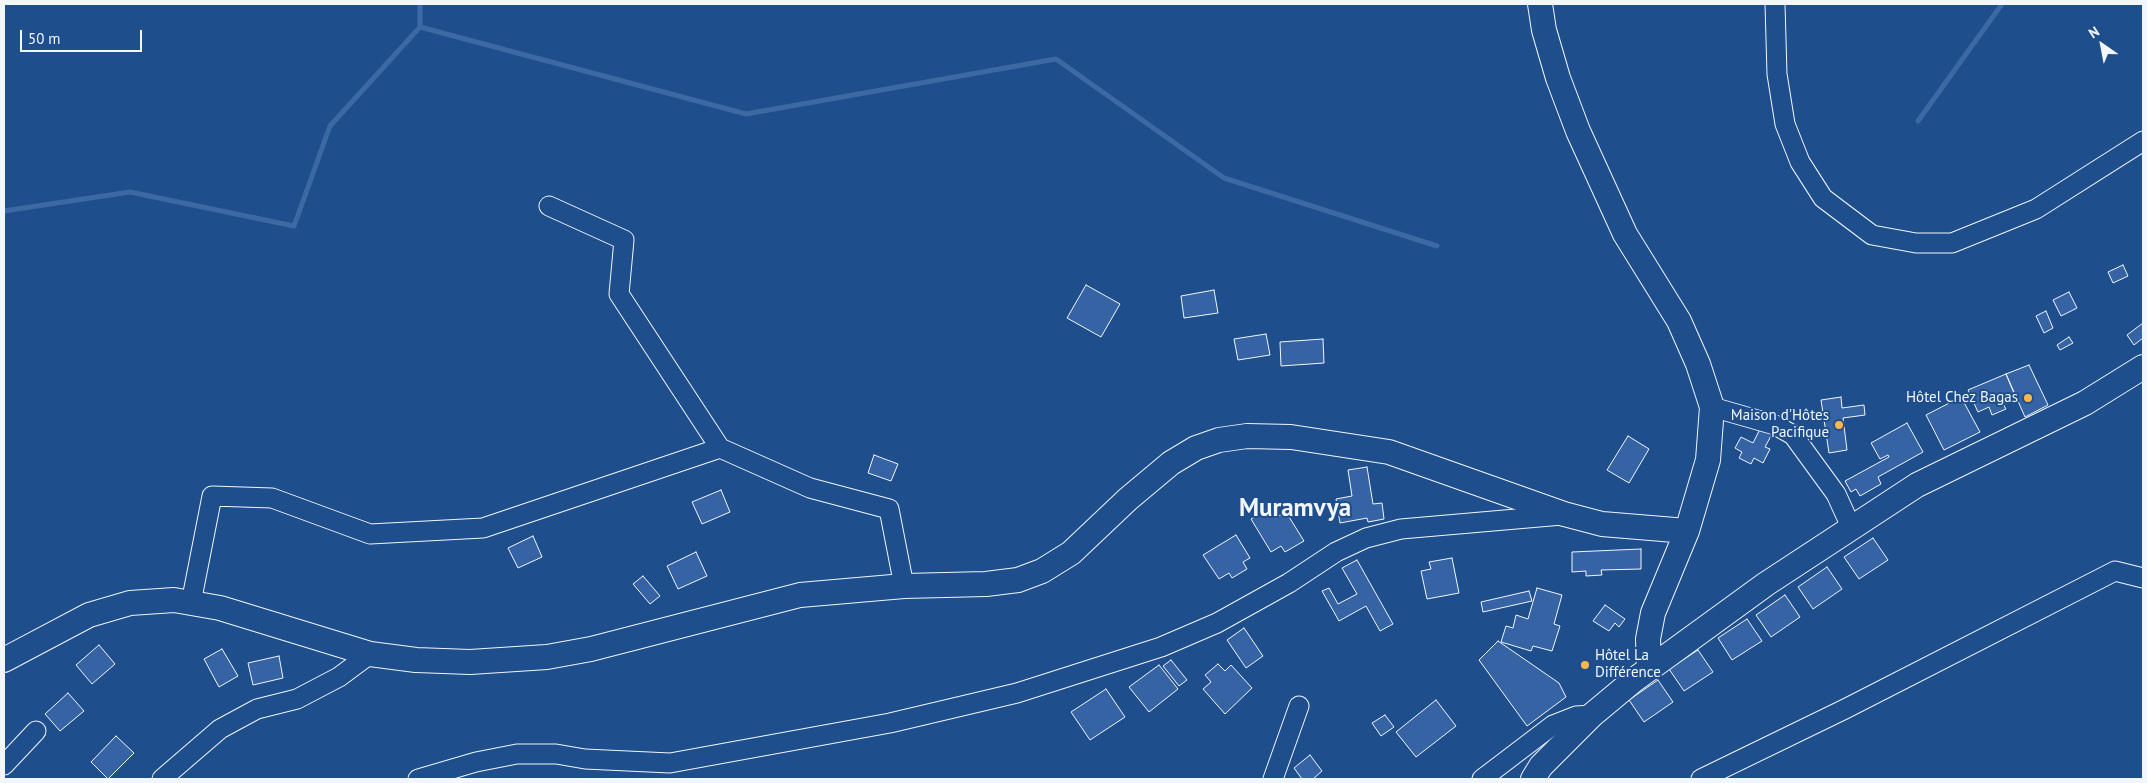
<!DOCTYPE html>
<meta charset="utf-8">
<style>
body{margin:0}
#map{position:relative;width:2147px;height:783px;overflow:hidden;background:#1f4e8c;font-family:"PT Sans",sans-serif}
canvas{display:block}
.frame{position:absolute;inset:0;border:5px solid #f2f6ff;pointer-events:none}
.north{position:absolute;left:2077px;top:20px;width:50px;height:50px;-webkit-text-stroke:4px #1f4e8c;paint-order:stroke;rotate:327deg;font-size:14px;font-weight:700;line-height:20px;text-align:center;color:#f2f6ff}
.north::after{content:'';display:block;margin:auto;width:18px;height:22px;background:#f2f6ff;clip-path:polygon(50% 0,100% 100%,50% 72%,0 100%)}
.scale{position:absolute;left:20px;top:30px;width:122px;height:22px;box-sizing:border-box;border:2px solid #f2f6ff;border-top:0;padding-left:6px;font-size:15px;line-height:18px;white-space:nowrap;color:#f2f6ff;-webkit-text-stroke:4px #1f4e8c;paint-order:stroke}
</style>
<div id="map">
<canvas width="2147" height="783"></canvas>
<div class="frame"></div>
<div class="north">N</div>
<div class="scale">50 m</div>
</div>
<script>
const ctx = document.querySelector('canvas').getContext('2d');
ctx.lineJoin = 'round';
const toPath = rows => new Path2D(rows.map(r => 'M' + r).join(''));
function stroke(path, color, width, dash) { ctx.strokeStyle = color; ctx.lineWidth = width; ctx.lineCap = dash ? 'butt' : 'round'; ctx.setLineDash(dash || []); ctx.stroke(path); }
function fillPath(path, color) { ctx.fillStyle = color; ctx.fill(path, 'evenodd'); }
function drawText(font, color, halo, rows, align = 'center') {
  ctx.font = font + ' "PT Sans",sans-serif'; ctx.lineWidth = 4; ctx.setLineDash([]); ctx.textBaseline = 'middle'; ctx.strokeStyle = halo; ctx.fillStyle = color; for (const [text, x, y, turn = 0] of rows) {
    ctx.save(); ctx.translate(x, y); ctx.rotate((+turn || 0) * Math.PI / 180); ctx.textAlign = isNaN(turn) ? turn : align; if (halo) ctx.strokeText(text, 0, 0); ctx.fillText(text, 0, 0); ctx.restore();
  }
}
stroke(toPath([
 [420,27,746,114,1056,59,1224,178,1437,246],
 [1918,121,2002,4],
 [4,211,130,192,294,226,330,126,420,27,420,4]
]), '#3b69a3', 5);
const building = toPath([
 [2123,265,2128,276,2113,283,2108,272,2123,265],
 [1086,285,1120,304,1101,337,1067,318,1086,285],
 [1214,290,1218,313,1184,318,1181,296,1214,290],
 [2069,292,2077,308,2061,316,2053,300,2069,292],
 [2046,311,2053,328,2044,333,2036,316,2046,311],
 [2143,323,2143,338,2134,345,2127,335,2143,323],
 [1266,334,1270,355,1238,360,1234,339,1266,334],
 [2069,337,2073,343,2060,350,2057,345,2069,337],
 [1323,339,1324,363,1281,366,1280,342,1323,339],
 [2029,365,2048,405,2025,417,2006,374,2029,365],
 [2006,374,2016,398,2003,404,2006,409,1992,415,1989,407,1978,412,1968,390,2006,374],
 [1841,397,1842,408,1864,405,1865,415,1843,418,1847,450,1829,453,1821,400,1841,397],
 [1961,397,1980,432,1944,450,1926,415,1961,397],
 [1907,423,1923,452,1878,477,1881,484,1860,496,1856,489,1851,492,1845,481,1889,457,1888,455,1880,459,1871,443,1907,423],
 [1760,429,1772,434,1765,447,1770,449,1763,463,1754,458,1751,464,1739,458,1742,452,1735,448,1741,437,1753,443,1760,429],
 [1628,436,1649,449,1629,483,1607,470,1628,436],
 [874,455,898,464,891,481,868,473,874,455],
 [1367,467,1373,504,1382,503,1384,519,1368,522,1367,518,1340,523,1336,499,1352,496,1348,470,1367,467],
 [721,490,730,512,702,524,692,502,721,490],
 [1269,508,1275,518,1286,512,1304,541,1285,552,1281,546,1271,552,1251,519,1269,508],
 [1236,535,1250,558,1243,562,1247,569,1232,578,1229,573,1219,579,1203,555,1236,535],
 [533,536,542,557,518,568,508,548,533,536],
 [1873,538,1888,560,1859,579,1844,557,1873,538],
 [1641,549,1641,569,1601,570,1602,575,1586,576,1586,571,1572,572,1572,552,1641,549],
 [696,552,707,576,678,589,667,566,696,552],
 [1452,558,1459,593,1427,599,1421,571,1431,569,1429,562,1452,558],
 [1357,560,1393,624,1380,631,1366,606,1339,621,1322,591,1329,588,1338,604,1357,594,1342,568,1357,560],
 [1827,567,1842,589,1813,609,1798,587,1827,567],
 [643,576,660,596,650,604,633,584,643,576],
 [1537,588,1562,595,1554,624,1560,626,1552,651,1533,646,1531,651,1501,642,1506,626,1513,628,1516,615,1528,619,1537,588],
 [1529,591,1532,601,1483,612,1481,602,1529,591],
 [1785,595,1800,617,1771,637,1756,615,1785,595],
 [1605,605,1625,619,1619,627,1615,623,1609,631,1593,621,1605,605],
 [1747,619,1762,641,1732,660,1718,638,1747,619],
 [1244,628,1263,656,1246,668,1227,640,1244,628],
 [1498,641,1559,683,1566,697,1527,726,1479,660,1498,641],
 [99,645,115,664,92,684,76,665,99,645],
 [222,649,238,676,219,687,204,659,222,649],
 [1698,650,1713,672,1684,691,1669,669,1698,650],
 [279,656,283,678,253,685,248,663,279,656],
 [1171,660,1187,680,1179,686,1163,666,1171,660],
 [1218,664,1225,671,1231,665,1252,688,1225,714,1203,689,1211,682,1205,675,1218,664],
 [1159,665,1178,689,1149,712,1129,687,1159,665],
 [1658,680,1673,702,1644,722,1629,700,1658,680],
 [1106,689,1125,717,1090,740,1071,712,1106,689],
 [68,693,84,711,60,731,45,714,68,693],
 [1436,700,1456,726,1416,757,1396,732,1436,700],
 [1385,715,1394,727,1381,736,1372,723,1385,715],
 [116,736,134,753,108,779,91,762,116,736],
 [1310,755,1322,771,1313,779,1302,779,1294,768,1310,755]
]);
fillPath(building, '#3563a3');
stroke(building, '#f2f6ff', 1);
const minor = toPath([
 [1775,4,1777,74,1785,124,1800,162,1823,198,1872,235,1916,243,1952,243,2036,209,2143,141],
 [549,206,624,240,619,294,720,448],
 [1712,407,1775,425,1793,435,1836,494,1851,527],
 [191,603,212,496,272,498,370,534,483,528,720,448,810,488,889,509,904,586],
 [4,765,36,731],
 [162,779,220,729,257,709,297,699,339,677,370,654],
 [418,779,476,762,517,754,556,754,585,759,670,763,890,723,1017,693,1161,647,1217,623,1289,583,1336,552,1366,538,1401,529,1562,515],
 [1273,779,1299,706],
 [1482,779,1553,725,1576,716,1592,715],
 [1701,779,1845,709,2115,571,2143,578]
]);
const major = toPath([
 [1540,4,1544,30,1558,78,1578,131,1625,234,1679,321,1698,364,1712,407,1708,460,1687,531,1653,613,1648,639,1649,667],
 [4,660,89,615,130,603,174,600,220,608,370,654,416,660,470,662,547,657,591,649,800,595,904,586,986,584,1018,580,1042,571,1071,553,1128,499,1171,463,1196,448,1219,440,1247,436,1291,437,1389,452,1564,514,1602,524,1687,531],
 [1533,779,1541,766,1592,715,1634,680,1766,584,1917,485,2085,403,2143,367]
]);
stroke(minor, '#f2f6ff', 21);
stroke(major, '#f2f6ff', 26);
stroke(minor, '#1f4e8c', 19);
stroke(major, '#1f4e8c', 24);
for (const [x, y, r, color] of [
 [2028,398,5,"#ffb74d"],
 [1839,425,5,"#ffb74d"],
 [1585,665,5,"#ffb74d"]
]) { const dot = new Path2D(); dot.arc(x, y, r, 0, 2 * Math.PI); ctx.fillStyle = color; ctx.fill(dot); stroke(dot, '#1f4e8c', 2); }
drawText('15px', '#f2f6ff', '#1f4e8c', [
 ["Hôtel Chez Bagas",2018,398],
 ["Maison d'Hôtes",1829,416],
 ["Pacifique",1829,433],
 ["Hôtel La",1595,656,"left"],
 ["Différence",1595,673,"left"]
], 'right');
drawText('bold 25px', '#f2f6ff', '#1f4e8c', [
 ["Muramvya",1295,509]
]);
</script>
